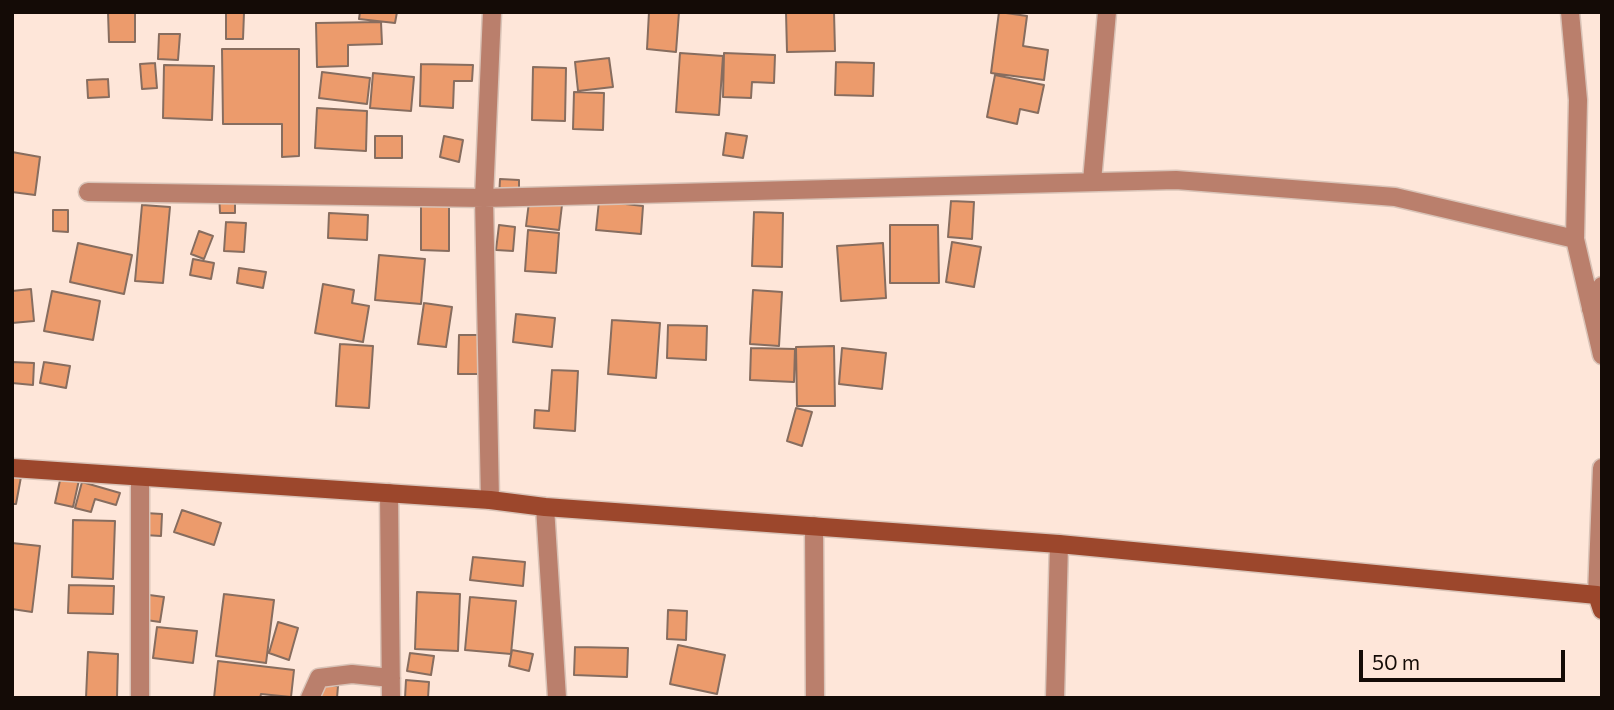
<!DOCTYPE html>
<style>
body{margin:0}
#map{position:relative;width:1614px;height:710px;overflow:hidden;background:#fee6d9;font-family:Commissioner,sans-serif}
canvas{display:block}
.frame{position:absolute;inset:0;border:14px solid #140b06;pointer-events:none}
.scale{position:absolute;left:1359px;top:650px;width:206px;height:32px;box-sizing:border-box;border:4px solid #140b06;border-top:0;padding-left:9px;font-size:21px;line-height:24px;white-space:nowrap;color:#140b06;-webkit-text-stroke:5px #fee6d9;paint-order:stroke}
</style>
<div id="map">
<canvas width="1614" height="710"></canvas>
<div class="frame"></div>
<div class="scale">50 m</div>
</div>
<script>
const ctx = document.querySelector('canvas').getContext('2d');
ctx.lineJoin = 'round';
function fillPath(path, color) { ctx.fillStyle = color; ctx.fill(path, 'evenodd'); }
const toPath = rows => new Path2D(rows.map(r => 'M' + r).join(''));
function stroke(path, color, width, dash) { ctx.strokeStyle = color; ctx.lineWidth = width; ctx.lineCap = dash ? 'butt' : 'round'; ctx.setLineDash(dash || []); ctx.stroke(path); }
const building = toPath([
 [108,12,135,12,135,42,109,42,108,12],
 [226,12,244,13,243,39,226,39,226,12],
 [360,12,397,12,395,23,359,19,360,12],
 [649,12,679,12,676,52,647,49,649,12],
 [786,12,834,12,835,51,787,52,786,12],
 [999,12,1027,16,1023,46,1048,50,1044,80,991,73,999,12],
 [381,22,382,44,348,45,348,66,317,67,316,23,381,22],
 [159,34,180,34,178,60,158,59,159,34],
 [222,49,299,49,299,156,282,157,282,124,223,124,222,49],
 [680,53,723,56,719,115,676,112,680,53],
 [724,53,775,55,774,83,752,82,751,98,723,97,724,53],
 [609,58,613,87,578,91,575,62,609,58],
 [836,62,874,63,873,96,835,95,836,62],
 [155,63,157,88,142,89,140,64,155,63],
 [421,64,473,65,472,81,454,81,453,108,420,106,421,64],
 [164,65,214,66,212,120,163,118,164,65],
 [533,67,566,68,565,121,532,120,533,67],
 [322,72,370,78,367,104,319,98,322,72],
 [373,73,414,77,411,111,370,108,373,73],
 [995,75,1044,85,1038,113,1020,109,1017,124,987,117,995,75],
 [108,79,109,97,88,98,87,80,108,79],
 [574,92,604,93,603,130,573,129,574,92],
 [317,108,367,111,366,151,315,148,317,108],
 [726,133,747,136,743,158,723,155,726,133],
 [375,136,402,136,402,158,375,158,375,136],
 [444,136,463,140,459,162,440,157,444,136],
 [12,152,40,157,35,195,12,192,12,152],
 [500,179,519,180,519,198,499,198,500,179],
 [219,192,235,192,235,213,220,213,219,192],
 [599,201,643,206,641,234,596,230,599,201],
 [951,201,974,202,972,239,948,237,951,201],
 [529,202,562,205,559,230,526,226,529,202],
 [142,205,170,207,163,283,135,281,142,205],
 [421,205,449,206,449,251,421,250,421,205],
 [53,210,68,210,68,232,53,231,53,210],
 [754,212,783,213,782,267,752,266,754,212],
 [329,213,368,215,367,240,328,238,329,213],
 [226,222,246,223,244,252,224,251,226,222],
 [499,225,515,227,513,251,496,250,499,225],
 [890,225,938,225,939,283,890,283,890,225],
 [528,230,559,233,556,273,525,271,528,230],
 [199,231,213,236,204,259,191,254,199,231],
 [952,242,981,247,974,287,946,282,952,242],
 [78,243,132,255,124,294,70,282,78,243],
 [883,243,886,298,841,301,837,246,883,243],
 [379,255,425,259,421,304,375,300,379,255],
 [193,259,214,263,211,279,190,275,193,259],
 [239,268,266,272,263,288,237,283,239,268],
 [323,284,354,290,352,303,369,306,363,342,315,333,323,284],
 [31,289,34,321,12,323,12,291,31,289],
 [753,290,782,292,779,346,750,344,753,290],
 [52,291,100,301,93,340,44,331,52,291],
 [424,303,452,307,446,347,418,344,424,303],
 [516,314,555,318,552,347,513,342,516,314],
 [612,320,660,323,656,378,608,374,612,320],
 [668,325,707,326,706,360,667,358,668,325],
 [459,335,483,335,483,374,458,374,459,335],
 [340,344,373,346,369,408,336,406,340,344],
 [834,346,835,406,797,406,796,347,834,346],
 [751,348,795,349,794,382,750,380,751,348],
 [842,348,886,353,882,389,839,384,842,348],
 [12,362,34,363,33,385,12,383,12,362],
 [44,362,70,366,66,388,40,383,44,362],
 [552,370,578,371,575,431,534,428,535,410,549,411,552,370],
 [796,408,812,412,802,446,787,441,796,408],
 [12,476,21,477,16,504,12,504,12,476],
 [61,476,79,480,73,507,55,503,61,476],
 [82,482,120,493,116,505,95,499,91,512,75,508,82,482],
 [182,510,221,523,214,545,174,532,182,510],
 [145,513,162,514,161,536,144,535,145,513],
 [73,520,115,521,113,579,72,577,73,520],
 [12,543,40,546,32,612,12,609,12,543],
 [473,557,525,562,523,586,470,580,473,557],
 [69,585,114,586,113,614,68,613,69,585],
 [417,592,460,594,458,651,415,649,417,592],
 [142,594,164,597,160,622,139,619,142,594],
 [224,594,274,600,266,663,216,656,224,594],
 [470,597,516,601,511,654,465,650,470,597],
 [668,610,687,611,686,640,667,639,668,610],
 [278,622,298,628,289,660,269,653,278,622],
 [157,627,197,631,193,663,153,658,157,627],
 [678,645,725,655,717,694,670,684,678,645],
 [575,647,628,648,627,677,574,675,575,647],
 [512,650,533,654,529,671,509,666,512,650],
 [88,652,118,654,117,698,86,698,88,652],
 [410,653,434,656,431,675,407,671,410,653],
 [218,661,294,670,291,697,261,694,260,698,214,698,218,661],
 [406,680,429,682,428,698,405,698,406,680],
 [316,685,338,686,337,698,316,698,316,685]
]);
fillPath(building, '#ec9b6c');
stroke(building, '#876d5f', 2);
const street = toPath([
 [1570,12,1578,100,1575,239,1602,355],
 [1092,181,1107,12],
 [88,192,484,198,1176,180,1395,197,1575,239],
 [1591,309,1602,286],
 [389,493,391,698],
 [490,500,484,198,492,12],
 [545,507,557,698],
 [814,526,815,698],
 [1597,595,1602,468],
 [140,698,140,477],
 [310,698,319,678,352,674,391,678],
 [1055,698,1059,544]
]);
const secondary = toPath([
 [12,468,490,500,545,507,1059,544,1597,595,1602,610]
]);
stroke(street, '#d9c3b7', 21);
stroke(secondary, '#d9c3b7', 21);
stroke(street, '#ba7f6c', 18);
stroke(secondary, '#9c472c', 18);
</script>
